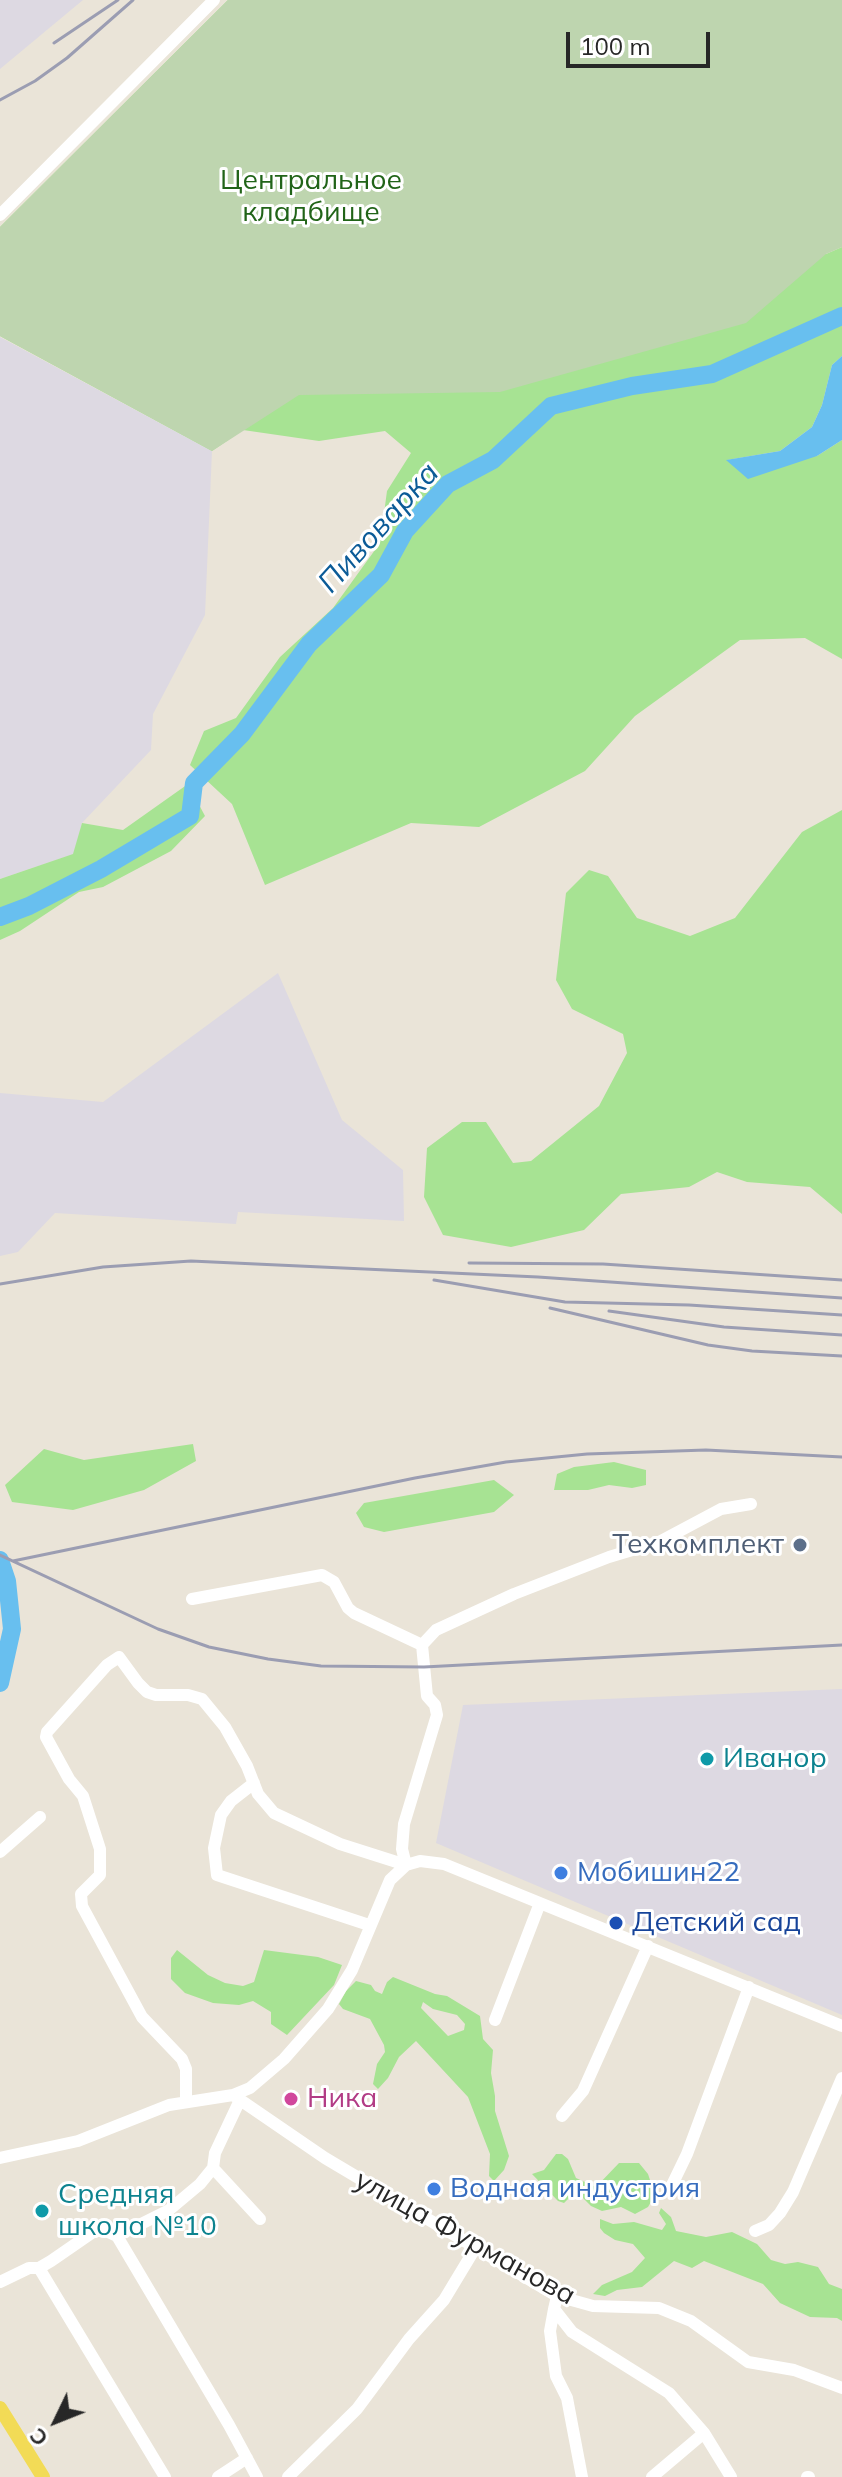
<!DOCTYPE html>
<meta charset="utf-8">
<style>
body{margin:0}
#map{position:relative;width:842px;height:2477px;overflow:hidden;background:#eae4d8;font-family:Mulish,sans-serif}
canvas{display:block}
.north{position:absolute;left:16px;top:2381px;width:80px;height:80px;-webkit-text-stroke:6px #fff;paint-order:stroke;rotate:227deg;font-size:22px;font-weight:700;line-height:32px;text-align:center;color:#272727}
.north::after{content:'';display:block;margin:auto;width:28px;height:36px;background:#272727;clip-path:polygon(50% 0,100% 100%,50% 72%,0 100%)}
.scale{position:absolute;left:566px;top:32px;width:144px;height:36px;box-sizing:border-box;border:4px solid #272727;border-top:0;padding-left:10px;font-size:24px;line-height:28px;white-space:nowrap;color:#272727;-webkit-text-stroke:6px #fff;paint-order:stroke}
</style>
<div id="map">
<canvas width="842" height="2477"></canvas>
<div class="north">С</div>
<div class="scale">100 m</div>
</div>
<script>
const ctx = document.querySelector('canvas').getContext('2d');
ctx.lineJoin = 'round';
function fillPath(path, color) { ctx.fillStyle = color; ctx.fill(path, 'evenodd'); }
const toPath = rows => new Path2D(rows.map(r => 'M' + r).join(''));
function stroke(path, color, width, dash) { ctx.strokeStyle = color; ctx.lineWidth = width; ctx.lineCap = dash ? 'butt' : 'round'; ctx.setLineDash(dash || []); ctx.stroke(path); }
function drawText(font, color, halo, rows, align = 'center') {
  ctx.font = font + ' Mulish,sans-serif'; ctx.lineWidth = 6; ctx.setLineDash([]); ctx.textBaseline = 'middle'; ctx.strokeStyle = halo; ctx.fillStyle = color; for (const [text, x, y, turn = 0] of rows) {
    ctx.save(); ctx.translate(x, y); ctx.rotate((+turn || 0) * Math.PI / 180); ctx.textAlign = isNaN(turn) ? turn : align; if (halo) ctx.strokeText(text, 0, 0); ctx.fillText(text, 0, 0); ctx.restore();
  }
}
fillPath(toPath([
 [0,0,83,0,0,69],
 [0,337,212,451,205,615,153,714,151,750,82,823,74,854,0,879],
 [278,973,342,1120,403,1170,404,1221,238,1212,236,1224,55,1213,18,1252,0,1256,0,1093,103,1102],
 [842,1689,842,2015,436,1843,463,1705]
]), '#ddd9e2');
fillPath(toPath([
 [228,0,826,254,842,247,842,356,832,365,822,405,812,427,780,451,727,460,817,456,842,440,842,659,805,638,740,640,635,716,585,771,479,827,411,823,265,885,232,804,190,765,204,731,236,718,280,657,333,608,380,543,387,491,411,453,385,431,319,441,243,430,212,451,0,336,0,227],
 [188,784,205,816,171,851,103,887,79,892,20,931,0,940,0,879,73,854,82,823,123,830],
 [842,810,842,1214,810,1187,747,1182,717,1172,689,1187,621,1194,584,1230,511,1247,443,1235,424,1197,427,1148,462,1122,486,1122,513,1163,531,1161,599,1106,627,1053,623,1034,572,1009,556,980,566,893,589,870,608,876,637,918,690,936,735,918,802,832],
 [193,1444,196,1461,144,1490,73,1510,12,1502,5,1485,44,1449,84,1460],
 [614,1462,646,1470,646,1485,632,1488,609,1485,588,1490,554,1490,557,1474,574,1467],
 [494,1480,514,1495,494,1512,384,1532,364,1527,356,1513,364,1503],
 [177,1950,208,1975,225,1983,243,1986,254,1982,264,1950,318,1957,342,1965,334,1985,287,2035,271,2024,271,2012,253,2001,239,2005,213,2003,185,1993,171,1979,171,1958],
 [393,1977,435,1994,447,1996,480,2016,483,2039,493,2050,491,2073,495,2096,495,2111,509,2156,504,2170,494,2181,489,2176,490,2154,468,2097,416,2041,399,2057,388,2078,378,2089,373,2084,377,2064,385,2052,384,2045,370,2019,343,2009,339,2004,346,1991,356,1981,371,1985,375,1991,382,1994,387,1982],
 [423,2002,433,2009,457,2015,465,2024,464,2030,448,2036,421,2008],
 [556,2154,562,2154,568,2159,576,2178,596,2187,619,2163,639,2163,648,2174,655,2195,648,2207,635,2214,621,2207,602,2211,591,2206,582,2197,569,2198,564,2203,558,2201,532,2174,544,2170],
 [661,2208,671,2217,676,2231,706,2237,732,2232,757,2244,771,2260,785,2264,798,2262,818,2267,829,2284,842,2289,842,2321,837,2318,810,2317,780,2303,763,2284,704,2261,692,2268,674,2261,642,2287,617,2290,605,2296,593,2294,602,2285,632,2272,645,2258,633,2244,615,2240,604,2233,600,2228,600,2219,613,2224,634,2222,662,2230,666,2224,659,2213]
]), '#a7e393');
fillPath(toPath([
 [228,0,842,0,842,247,826,254,746,323,500,392,299,395,212,451,0,336,0,227]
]), '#bed5af');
fillPath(toPath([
 [842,356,842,440,817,456,748,479,726,460,780,451,812,427,822,405,832,365]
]), '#68bfef');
stroke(toPath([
 [0,917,29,906,101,869,190,816,194,783,242,734,309,644,381,575,405,531,448,484,493,460,551,406,632,386,712,374,842,316],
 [0,1560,7,1581,12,1629,0,1683]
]), '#68bfef', 18);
stroke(toPath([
 [0,215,214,0],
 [192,1599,322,1575,334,1582,348,1608,354,1613,422,1645],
 [422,1645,436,1630,514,1594,609,1557,659,1542,721,1509,751,1504],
 [254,1783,231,1801,221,1815,214,1848,217,1875,369,1925],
 [0,1852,40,1817],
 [406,1865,402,1849,404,1824,437,1715,435,1705,427,1696,422,1645],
 [495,2020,540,1903],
 [233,2095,325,2158,557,2296,593,2306,659,2308,691,2321,748,2362,794,2370,842,2388],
 [186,2100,186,2069,182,2059,142,2017,82,1906,81,1894,100,1875,100,1849,83,1796,69,1779,46,1737,47,1732,107,1665,119,1657,138,1683,147,1692,156,1695,188,1695,202,1699,225,1727,247,1766,258,1794,274,1813,340,1844,406,1865],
 [239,2102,215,2153,213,2168,260,2219],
 [562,2116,583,2091,648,1946],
 [0,2158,78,2141,169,2105,233,2095,250,2088,284,2059,328,2009,352,1970,390,1880,406,1865,420,1861,444,1864,842,2026],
 [213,2168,200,2184,169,2210,117,2236,229,2425,257,2477],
 [672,2185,687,2154,749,1987],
 [755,2231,769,2225,780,2213,793,2192,842,2078],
 [39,2268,165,2477],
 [0,2282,29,2268,39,2268,51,2261,93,2232,102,2229,117,2236],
 [557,2296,554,2309,572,2332,669,2393,704,2433,731,2477],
 [554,2309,550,2331,556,2376,567,2398,582,2477],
 [218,2477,247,2458],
 [288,2477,357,2409,409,2339,444,2300,476,2247],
 [652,2477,704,2433],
 [807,2477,809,2477]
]), '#fff', 12);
stroke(toPath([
 [0,2408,43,2477]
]), '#f2db56', 14);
stroke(toPath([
 [54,43,118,0],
 [0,100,35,81,67,58,133,0],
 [469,1263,603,1264,842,1280],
 [434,1280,565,1302,689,1305,842,1315],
 [0,1284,103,1267,191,1261,538,1277,842,1298],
 [550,1308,708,1345,752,1351,842,1356],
 [609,1311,724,1327,842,1335],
 [0,1555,158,1629,209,1647,268,1659,321,1666,424,1667,842,1645],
 [13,1561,415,1478,506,1462,587,1454,706,1450,842,1457]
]), '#9b9db2', 3);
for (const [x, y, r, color] of [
 [800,1545,8,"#5c6f8a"],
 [707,1759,8,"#0f9aa8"],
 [561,1873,8,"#3f7fe0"],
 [616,1923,8,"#1a4fb4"],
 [291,2099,8,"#d1479c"],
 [434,2189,8,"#3f7fe0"],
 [42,2211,8,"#0f9aa8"]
]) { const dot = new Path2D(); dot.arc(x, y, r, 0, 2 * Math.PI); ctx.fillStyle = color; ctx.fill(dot); stroke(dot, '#fff', 3); }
drawText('28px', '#216418', '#fff', [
 ["Центральное",311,181],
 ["кладбище",311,213]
]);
drawText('28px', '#4e5e75', '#fff', [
 ["Техкомплект",784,1545]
], 'right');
drawText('28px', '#0d838f', '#fff', [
 ["Иванор",723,1759],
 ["Средняя",58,2195],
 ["школа №10",58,2227]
], 'left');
drawText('28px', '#366cbe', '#fff', [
 ["Мобишин22",577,1873],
 ["Водная индустрия",450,2189]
], 'left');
drawText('28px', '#164399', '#fff', [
 ["Детский сад",632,1923]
], 'left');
drawText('28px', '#b23c85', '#fff', [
 ["Ника",307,2099]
], 'left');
drawText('28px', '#272727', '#fff', [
 ["улица Фурманова",465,2238,29]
]);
drawText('italic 30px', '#0b5b97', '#fff', [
 ["Пивоварка",379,528,-48]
]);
</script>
